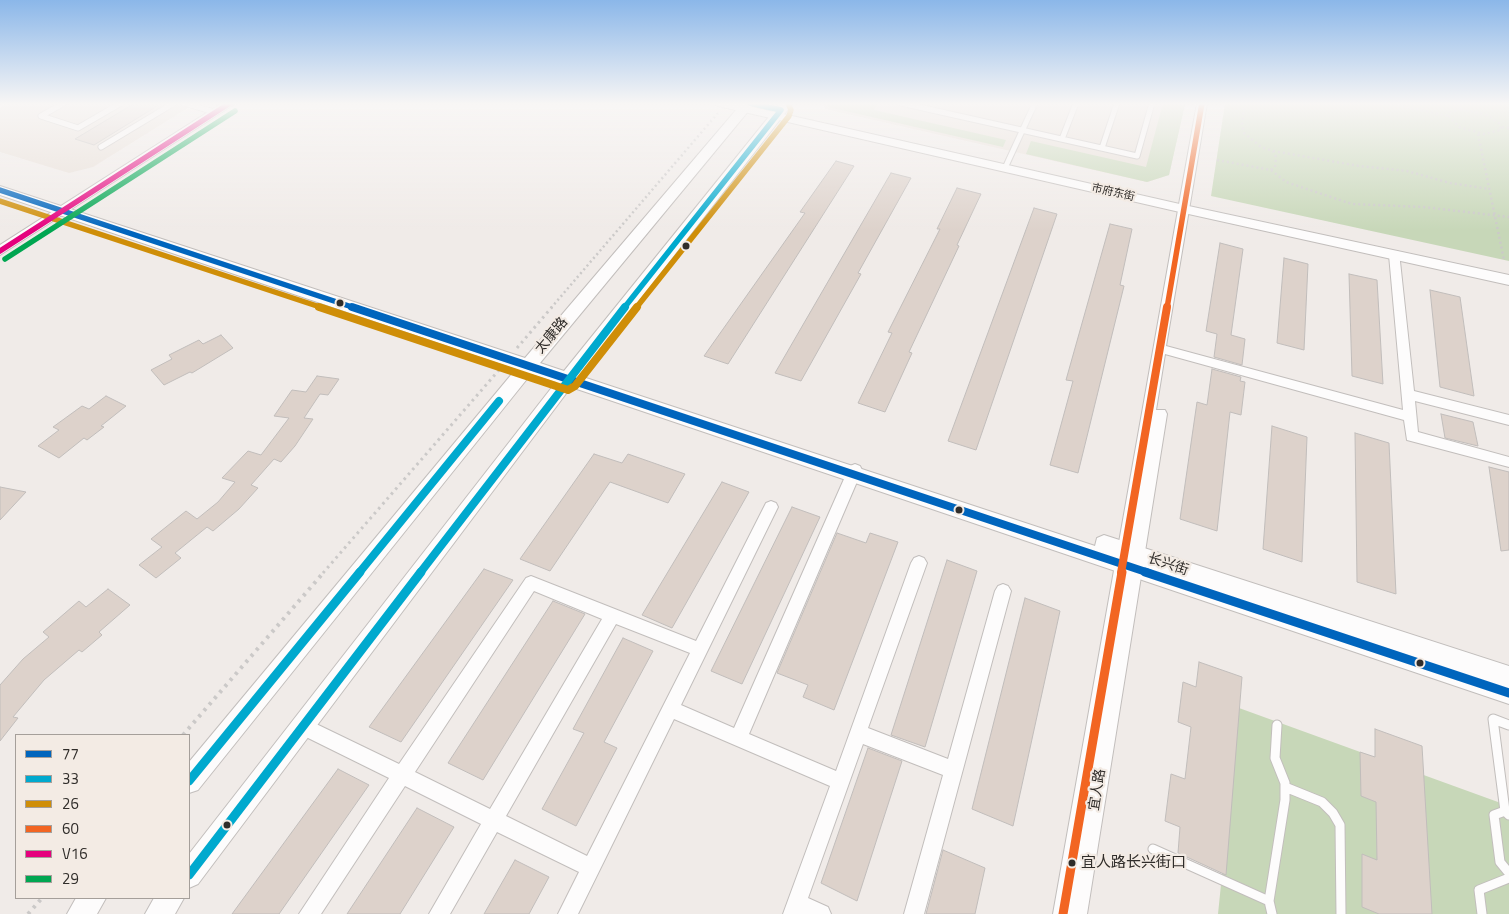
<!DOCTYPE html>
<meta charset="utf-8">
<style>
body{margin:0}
#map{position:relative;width:1509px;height:914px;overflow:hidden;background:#f0ebe8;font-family:"Titillium Web",sans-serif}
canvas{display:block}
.legend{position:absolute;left:15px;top:734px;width:175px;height:165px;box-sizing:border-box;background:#f3ebe4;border:1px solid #a59f9a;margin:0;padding:6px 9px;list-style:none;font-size:15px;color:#302d2a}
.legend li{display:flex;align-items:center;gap:10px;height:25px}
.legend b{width:25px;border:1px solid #a59f9a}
</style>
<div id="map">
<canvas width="1509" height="914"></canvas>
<ul class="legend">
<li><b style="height:6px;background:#0065bd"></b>77</li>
<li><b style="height:6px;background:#00a9ce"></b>33</li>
<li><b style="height:6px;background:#cf8e08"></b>26</li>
<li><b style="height:6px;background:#f26522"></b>60</li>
<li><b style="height:6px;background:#e5007d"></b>V16</li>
<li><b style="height:6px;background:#00a651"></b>29</li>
</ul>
</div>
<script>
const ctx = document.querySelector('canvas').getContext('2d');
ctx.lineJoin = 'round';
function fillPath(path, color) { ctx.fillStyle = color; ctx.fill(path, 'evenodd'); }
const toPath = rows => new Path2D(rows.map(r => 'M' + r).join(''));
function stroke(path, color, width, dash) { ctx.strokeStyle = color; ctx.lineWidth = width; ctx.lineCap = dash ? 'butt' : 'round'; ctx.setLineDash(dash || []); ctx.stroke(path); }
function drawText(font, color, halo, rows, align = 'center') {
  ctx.font = font + ' "Titillium Web","Noto Sans SC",sans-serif'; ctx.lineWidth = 4.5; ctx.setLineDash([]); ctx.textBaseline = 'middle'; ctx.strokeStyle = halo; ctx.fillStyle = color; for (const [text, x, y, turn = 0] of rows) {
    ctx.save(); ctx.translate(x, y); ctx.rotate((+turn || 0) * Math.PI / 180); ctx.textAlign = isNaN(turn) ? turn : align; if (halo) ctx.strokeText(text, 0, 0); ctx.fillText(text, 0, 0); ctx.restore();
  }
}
fillPath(toPath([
 [5,103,196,103,93,167,69,173,0,152,0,108],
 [822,103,1185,103,1169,175,1147,182,825,109]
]), '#e8dfd7');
fillPath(toPath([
 [826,103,878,103,874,110,1006,140,1003,147,828,107],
 [1163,103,1185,105,1169,175,1147,182,1026,154,1031,141,1146,167],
 [1225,103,1509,103,1509,261,1211,196],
 [1239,708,1509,806,1509,914,1218,914]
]), '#c7d7b8');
const building = toPath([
 [135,103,162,103,94,145,75,139,135,103],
 [836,161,854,166,728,364,704,356,805,213,800,212,836,161],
 [891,173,911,178,858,273,861,274,801,381,775,373,891,173],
 [957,188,981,194,957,245,959,246,909,352,912,353,885,412,858,403,892,333,888,332,940,229,937,229,957,188],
 [1034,208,1057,214,976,450,948,441,1034,208],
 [1110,224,1132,229,1120,285,1124,286,1078,473,1050,465,1073,381,1066,380,1110,224],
 [1220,243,1243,249,1231,335,1245,339,1242,365,1214,357,1217,334,1206,331,1220,243],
 [1284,258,1308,264,1304,350,1277,343,1284,258],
 [1349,274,1377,280,1383,384,1352,376,1349,274],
 [1430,290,1460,297,1474,396,1440,387,1430,290],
 [221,335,233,348,192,373,190,372,164,385,151,370,172,359,169,355,199,340,203,344,221,335],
 [1212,369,1241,377,1240,381,1245,382,1241,415,1230,412,1217,531,1180,519,1197,402,1207,405,1212,369],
 [317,376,339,379,328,395,320,394,304,418,313,419,295,446,281,462,274,459,251,485,258,488,239,509,213,531,207,527,175,553,181,558,156,578,139,565,162,547,151,539,186,511,197,519,218,502,235,482,222,478,248,451,261,455,289,418,274,416,292,390,306,392,317,376],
 [106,396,126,406,101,426,104,427,87,440,84,438,59,458,38,446,59,430,53,427,82,406,89,409,106,396],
 [1441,414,1473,422,1478,446,1445,438,1441,414],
 [1272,426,1307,437,1302,562,1263,549,1272,426],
 [1355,433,1389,443,1396,594,1357,582,1355,433],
 [594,454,622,463,628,454,685,474,668,503,610,482,550,571,520,559,594,454],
 [1489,467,1509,472,1509,550,1501,551,1489,467],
 [722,482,749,492,672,628,642,615,722,482],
 [0,487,26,492,0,520,0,487],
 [792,507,820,517,742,684,711,671,792,507],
 [837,533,866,543,870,533,898,542,834,710,803,697,808,685,777,673,837,533],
 [947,560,977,571,925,747,891,735,947,560],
 [484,569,513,580,401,742,369,727,484,569],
 [108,589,130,605,99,632,102,635,82,652,79,650,44,680,13,717,18,718,0,741,0,685,23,659,49,637,43,632,79,601,86,607,108,589],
 [1025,598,1060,611,1013,826,972,809,1025,598],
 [553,601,585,614,483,780,448,763,553,601],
 [623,638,653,651,604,742,617,748,576,826,542,809,584,733,573,729,623,638],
 [1199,662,1242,677,1226,875,1178,853,1180,827,1165,821,1171,774,1185,779,1191,727,1178,722,1183,682,1196,687,1199,662],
 [1375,729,1422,746,1432,914,1379,914,1362,907,1362,854,1377,860,1376,802,1361,796,1360,752,1375,757,1375,729],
 [868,748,902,761,857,901,821,883,868,748],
 [338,769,369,785,279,914,232,914,338,769],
 [417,808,454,827,400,914,347,914,417,808],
 [943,850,985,868,975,914,926,914,943,850],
 [515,860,549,877,529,914,484,914,515,860]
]);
fillPath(building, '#ddd2cb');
stroke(building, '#c1bdbb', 1);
const serviceFar1 = toPath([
 [64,103,41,116,78,128,121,103],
 [184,103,211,111],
 [901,103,1137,156,1152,103],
 [1062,139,1076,103],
 [101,147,174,103],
 [1102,148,1117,103],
 [1005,168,1035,103]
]);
const service = toPath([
 [1509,725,1493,719,1505,811,1509,815],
 [1285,787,1322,802,1333,813,1340,825,1341,914],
 [1505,811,1494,815,1500,862,1509,873],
 [1153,849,1269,901,1272,914],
 [1269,901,1285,800,1285,783,1275,758,1277,725],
 [1482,914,1479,890,1509,878]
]);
const minor = toPath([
 [1197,103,1207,103,1166,346,1403,410,1389,255,1395,251,1399,252,1414,391,1509,415,1509,425,1415,401,1418,432,1509,457,1509,467,1407,440,1404,420,1165,354,1156,410,1165,410,1167,414,1087,914,1053,914,1197,103],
 [855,464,860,466,862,470,749,734,836,771,911,563,914,558,919,556,924,558,927,563,868,728,948,759,995,591,998,586,1003,584,1008,586,1011,591,924,914,904,914,943,775,863,744,808,898,828,907,831,914,783,914,830,786,674,719,578,914,558,914,579,872,497,832,450,914,429,914,481,824,405,786,321,914,299,914,389,778,298,733,295,727,298,721,304,718,310,721,399,764,526,578,531,576,696,641,766,503,771,501,776,503,778,507,681,705,734,728,848,470,850,466,855,464],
 [534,591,602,619,490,809,415,772,534,591],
 [616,624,690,653,587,856,506,816,616,624]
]);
const tertiary = toPath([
 [222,103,236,103,0,255,0,245,222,103],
 [712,103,735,103,1184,205,1509,275,1509,285,1184,213,718,106,712,103]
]);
const secondary = toPath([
 [742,103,755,103,540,363,564,371,780,103,793,103,580,376,1095,546,1097,538,1104,535,1509,666,1509,704,571,387,198,884,189,888,189,854,556,382,531,374,198,790,189,793,189,762,516,369,0,195,0,186,525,358,742,103],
 [76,898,106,898,97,914,67,914,76,898],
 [154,898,184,898,175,914,145,914,154,898]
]);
stroke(serviceFar1, '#c2bebc', 7);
stroke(service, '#c2bebc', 11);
stroke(minor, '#c2bebc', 2);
stroke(tertiary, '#c2bebc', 2);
stroke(secondary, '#c2bebc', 2);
stroke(toPath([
 [1387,103,1449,116],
 [1461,109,1487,115,1499,123,1501,130,1484,134,1459,127,1449,116,1450,112,1461,109],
 [1502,127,1509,128],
 [1478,134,1504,260],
 [1273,151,1359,166,1407,171,1450,183,1489,189],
 [1217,160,1271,170,1275,167,1276,157,1273,151,1261,147,1244,133,1242,124,1245,103],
 [1271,170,1286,182,1352,204,1424,207,1509,217],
 [551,308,718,113]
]), '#cbc9c8', 2.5, [2, 3]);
stroke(toPath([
 [517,348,552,307],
 [323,573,499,370]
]), '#cbc9c8', 3, [2.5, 4]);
stroke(toPath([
 [183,735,324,572],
 [28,914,42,898]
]), '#cbc9c8', 4, [3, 5]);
stroke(serviceFar1, '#fdfcfc', 5);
stroke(service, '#fdfcfc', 9);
fillPath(minor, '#fdfcfc');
fillPath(tertiary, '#fdfcfc');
fillPath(secondary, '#fdfcfc');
stroke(toPath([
 [0,190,355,308]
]), '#0065bd', 5.5);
stroke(toPath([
 [352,307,1149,573]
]), '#0065bd', 8);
stroke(toPath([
 [1145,572,1509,693]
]), '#0065bd', 9);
stroke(toPath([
 [624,308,781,110,750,103]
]), '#00a9ce', 5.5);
stroke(toPath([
 [359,573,499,401],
 [420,573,625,307]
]), '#00a9ce', 8);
stroke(toPath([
 [189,781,360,572],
 [189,875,421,572]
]), '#00a9ce', 9);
stroke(toPath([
 [0,201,323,308],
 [636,308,789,116,791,110,788,103]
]), '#cf8e08', 5.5);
stroke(toPath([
 [319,307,568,390,575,386,637,307]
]), '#cf8e08', 8);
stroke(toPath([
 [1167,308,1202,103]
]), '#f26522', 5.5);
stroke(toPath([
 [1121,573,1167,307]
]), '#f26522', 8);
stroke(toPath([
 [1063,914,1122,572]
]), '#f26522', 9);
stroke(toPath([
 [0,251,230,103]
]), '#e5007d', 5.5);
stroke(toPath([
 [5,259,235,111]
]), '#00a651', 5.5);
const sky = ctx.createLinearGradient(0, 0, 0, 231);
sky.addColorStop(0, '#8bb7e9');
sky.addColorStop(0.45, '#f8f6f5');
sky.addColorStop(1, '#f8f6f500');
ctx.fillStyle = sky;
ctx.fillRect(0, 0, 1509, 231);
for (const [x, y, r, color] of [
 [686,246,4.5,"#302d2a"],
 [340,303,4.5,"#302d2a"],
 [959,510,4.5,"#302d2a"],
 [1420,663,4.5,"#302d2a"],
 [227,825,4.5,"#302d2a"],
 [1072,863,4.5,"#302d2a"]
]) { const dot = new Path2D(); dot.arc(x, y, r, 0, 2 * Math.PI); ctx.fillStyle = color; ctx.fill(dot); stroke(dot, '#f3ebe4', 2); }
drawText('11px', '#302d2a', '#f3ebe4', [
 ["市府东街",1113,193,13]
]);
drawText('14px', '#302d2a', '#f3ebe4', [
 ["太康路",552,336,-50],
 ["长兴街",1168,565,18],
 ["宜人路",1098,790,-81]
]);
drawText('15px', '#302d2a', '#f3ebe4', [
 ["宜人路长兴街口",1081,863]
], 'left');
</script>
